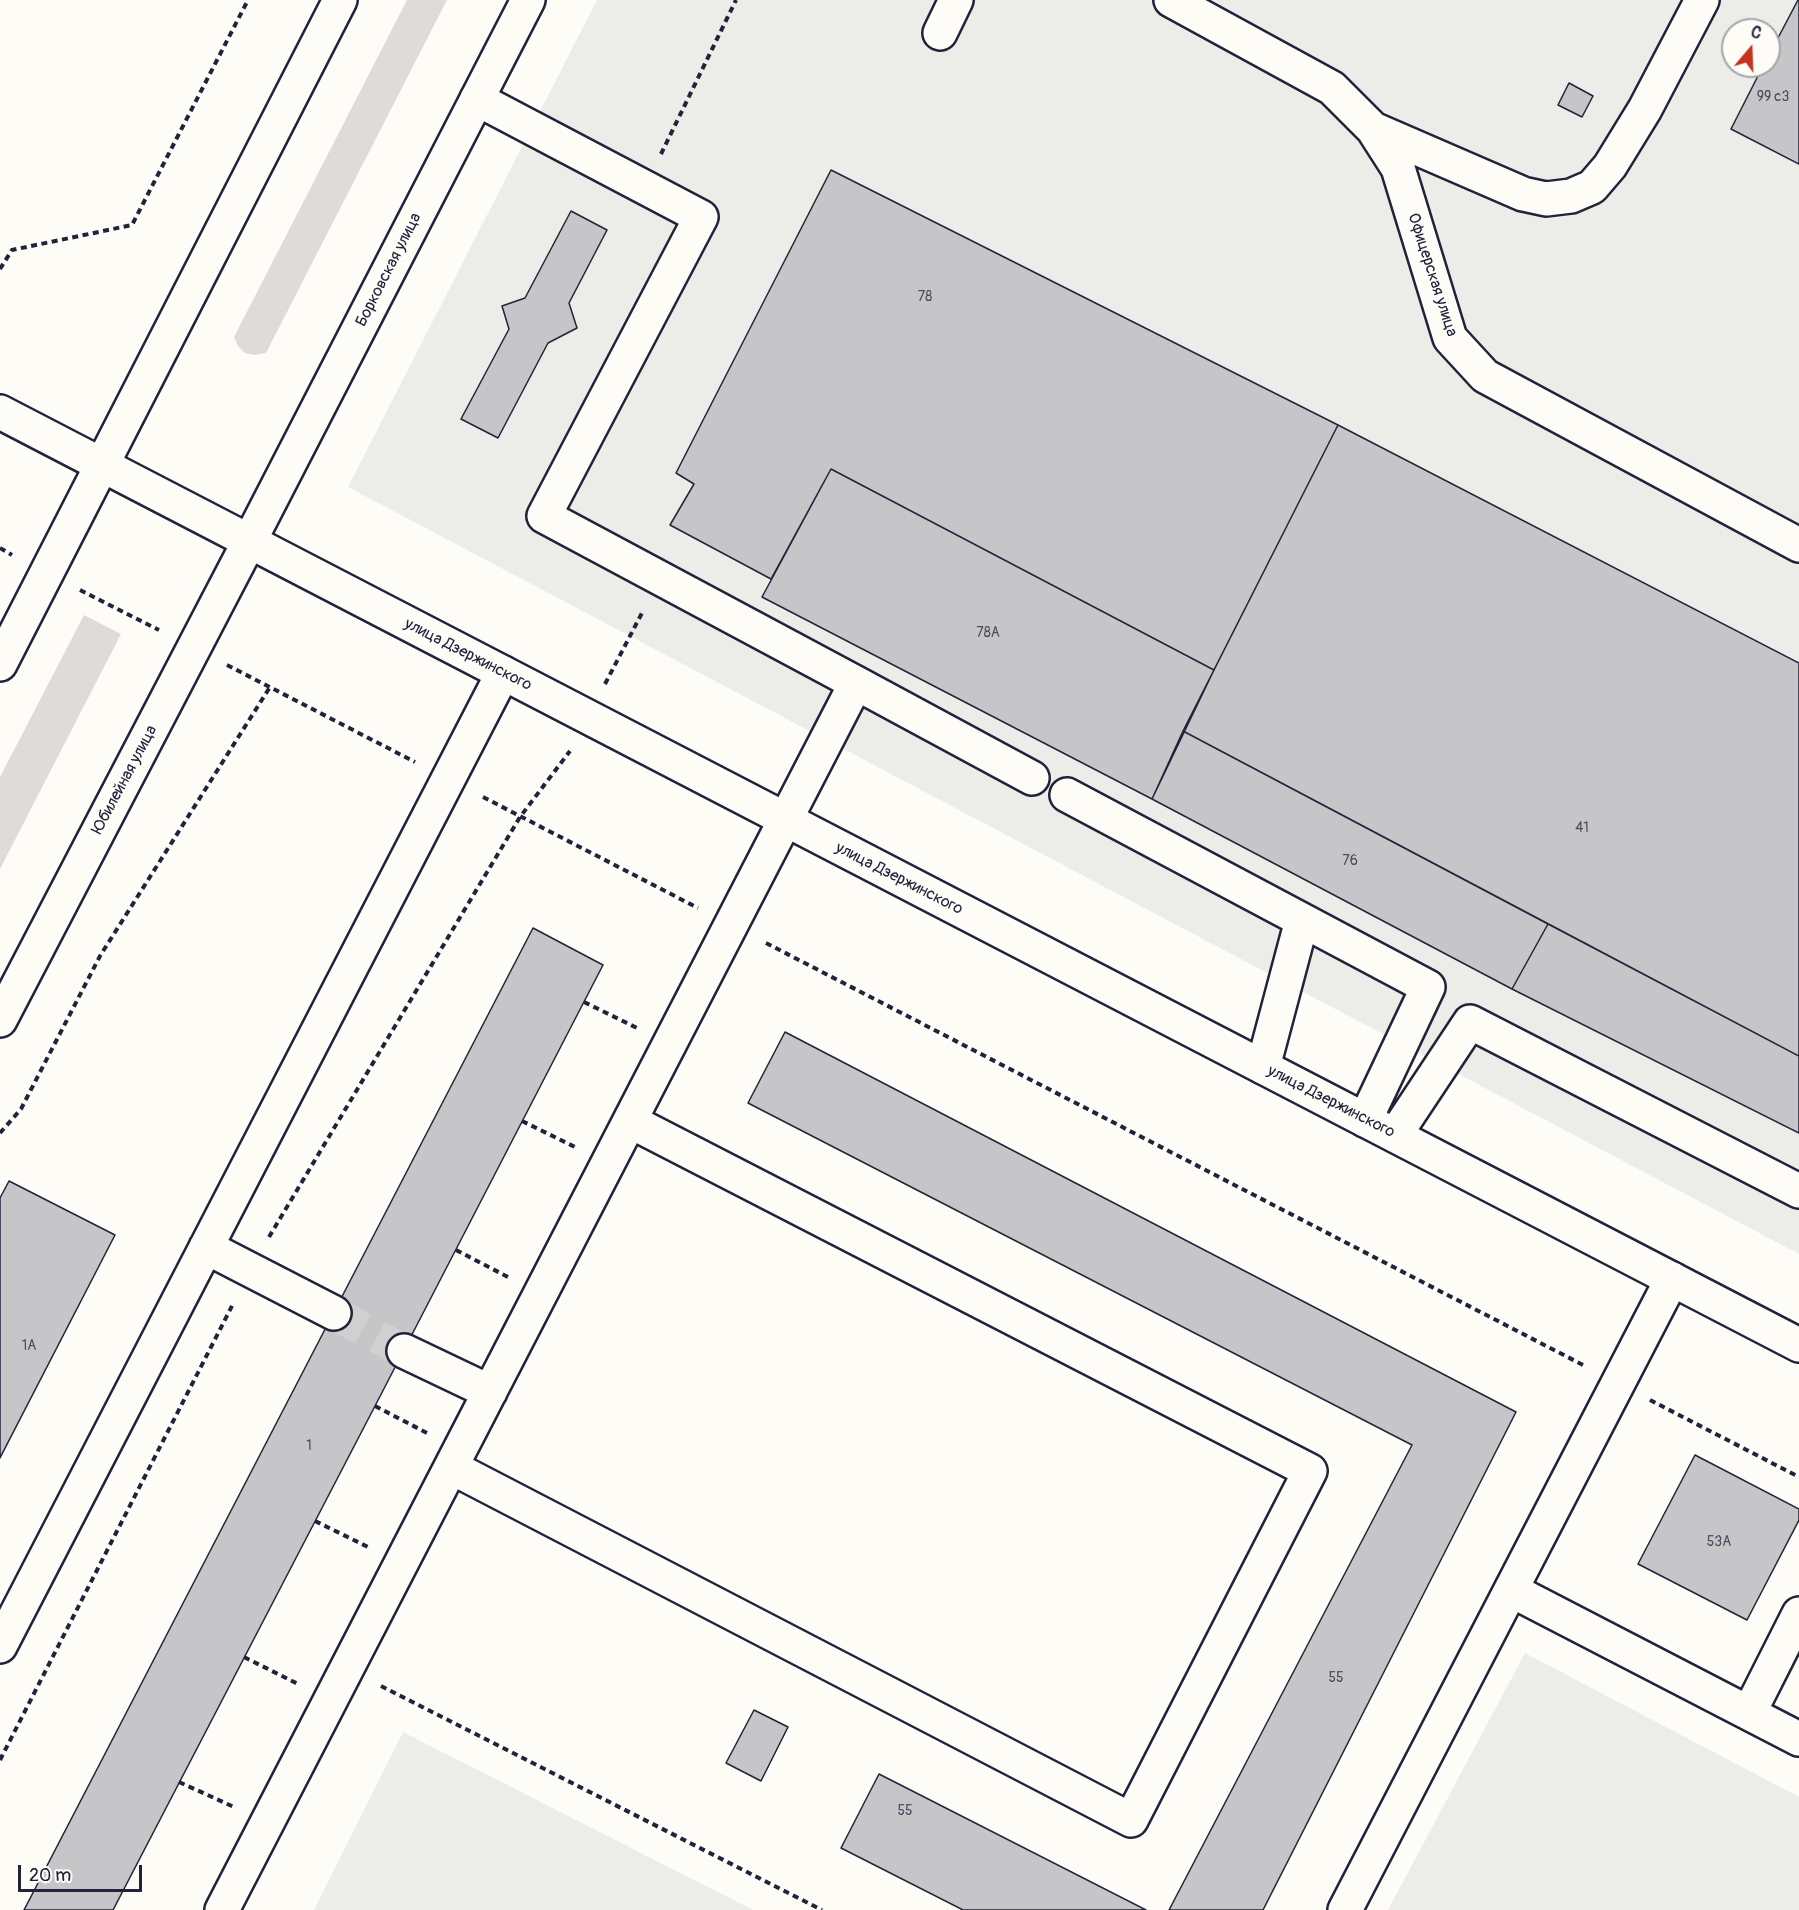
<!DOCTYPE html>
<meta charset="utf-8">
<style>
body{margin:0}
#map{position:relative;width:1799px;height:1910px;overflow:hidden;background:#fdfcf7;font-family:Pangolin,sans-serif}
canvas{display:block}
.north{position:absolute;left:1721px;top:18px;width:60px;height:60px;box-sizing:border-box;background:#fdfcf7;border:2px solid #a5a5ac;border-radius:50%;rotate:19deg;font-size:16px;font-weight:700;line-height:24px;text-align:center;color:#22223b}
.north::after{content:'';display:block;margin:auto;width:21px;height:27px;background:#c8321e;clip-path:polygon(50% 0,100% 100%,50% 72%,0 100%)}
.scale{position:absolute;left:18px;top:1865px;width:124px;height:27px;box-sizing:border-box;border:3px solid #22223b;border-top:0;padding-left:8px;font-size:18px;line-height:21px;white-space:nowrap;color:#22223b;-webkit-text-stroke:4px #fdfcf7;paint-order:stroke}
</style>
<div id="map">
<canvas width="1799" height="1910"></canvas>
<div class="north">С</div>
<div class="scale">20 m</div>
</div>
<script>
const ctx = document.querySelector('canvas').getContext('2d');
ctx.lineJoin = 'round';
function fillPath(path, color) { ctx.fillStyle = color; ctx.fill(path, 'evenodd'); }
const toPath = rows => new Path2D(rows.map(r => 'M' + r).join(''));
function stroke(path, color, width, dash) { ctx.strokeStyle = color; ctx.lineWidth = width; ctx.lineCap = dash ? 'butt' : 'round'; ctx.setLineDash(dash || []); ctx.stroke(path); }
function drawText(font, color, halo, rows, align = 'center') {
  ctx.font = font + ' Pangolin,sans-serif'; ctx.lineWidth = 4.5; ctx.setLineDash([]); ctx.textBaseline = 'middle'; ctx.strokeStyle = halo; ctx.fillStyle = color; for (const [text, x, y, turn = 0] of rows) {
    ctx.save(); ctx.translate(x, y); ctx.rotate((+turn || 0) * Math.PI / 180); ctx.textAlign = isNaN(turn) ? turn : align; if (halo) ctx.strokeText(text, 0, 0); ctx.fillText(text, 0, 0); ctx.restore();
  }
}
fillPath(toPath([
 [597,0,1799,0,1799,1254,348,487],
 [1733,30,1769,30,1769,66,1733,66],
 [1525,1653,1799,1797,1799,1910,1388,1910],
 [403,1732,753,1910,314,1910]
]), '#ecece9');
fillPath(toPath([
 [407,0,447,0,266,353,254,355,245,353,238,346,234,337],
 [84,615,121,634,0,869,0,777]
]), '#dddcdb');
const building = toPath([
 [1798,0,1799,0,1799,164,1731,129,1763,66,1769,66,1769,55,1798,0],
 [1569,83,1593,96,1582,117,1558,105,1569,83],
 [831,170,1338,425,1214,670,831,469,771,579,670,525,694,484,676,473,831,170],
 [571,211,607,230,569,303,577,328,548,343,498,438,461,419,509,329,502,306,525,298,571,211],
 [1338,425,1799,663,1799,1056,1183,731,1338,425],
 [831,469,1214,670,1152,799,762,597,831,469],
 [1183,731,1548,924,1512,989,1152,799,1183,731],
 [1548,924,1799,1056,1799,1133,1512,989,1548,924],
 [533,928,603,965,375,1406,113,1910,24,1910,533,928],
 [785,1032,1516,1412,1263,1910,1169,1910,1412,1445,748,1103,785,1032],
 [9,1181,115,1235,0,1458,0,1198,9,1181],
 [1695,1455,1799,1509,1799,1520,1747,1620,1638,1564,1695,1455],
 [754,1710,788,1727,761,1781,726,1763,754,1710],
 [879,1774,1146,1910,963,1910,841,1848,879,1774]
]);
fillPath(building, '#c6c6c8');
stroke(building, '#22223b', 1.5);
stroke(toPath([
 [334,1313,404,1351]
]), '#d1d0d1', 33, [33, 16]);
const minor = toPath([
 [1171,0,1332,88,1373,129,1398,168,1450,338,1485,376,1799,545],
 [940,33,956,0],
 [477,99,701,217,544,516,856,683],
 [1373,129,1523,194,1546,199,1571,196,1592,187,1610,166,1645,109,1702,0],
 [1067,795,1428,987,1365,1120],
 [1263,1067,1302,920],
 [1395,1135,1470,1022,1799,1191],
 [206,1247,334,1313],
 [404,1351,490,1392],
 [451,1467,1131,1820,1310,1471,630,1121],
 [1511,1590,1799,1739],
 [0,1646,503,673],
 [1749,1713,1799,1614],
 [222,1910,856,683,1032,778],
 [1345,1910,1672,1279]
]);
const major = toPath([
 [0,412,1799,1345],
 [0,664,340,0],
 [0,1020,250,540,528,0]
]);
stroke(minor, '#22223b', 38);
stroke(major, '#22223b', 38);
stroke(toPath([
 [661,154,736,0],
 [0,269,12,250,132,225,248,0],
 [0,548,12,555],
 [80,590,159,630],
 [227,665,415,762],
 [605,684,643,611],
 [483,797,698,908],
 [766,943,1585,1366],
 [584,1002,637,1028],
 [522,1121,575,1147],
 [0,1133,21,1109,100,956,270,687],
 [269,1237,520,817,570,751],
 [456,1250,508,1277],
 [1650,1400,1799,1477],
 [375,1406,427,1433],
 [315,1521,368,1547],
 [244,1657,298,1684],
 [381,1686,822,1910],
 [0,1760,233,1304],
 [179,1782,234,1807]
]), '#22223b', 4, [6, 4.5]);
stroke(minor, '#fdfcf7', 33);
stroke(major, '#fdfcf7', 33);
drawText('14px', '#4b4b5e', null, [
 ["99 с3",1773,97],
 ["78",925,297],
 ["78А",988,633],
 ["41",1582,828],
 ["76",1350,861],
 ["1А",29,1346],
 ["1",309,1446],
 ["53А",1719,1542],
 ["55",1336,1678],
 ["55",905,1811]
]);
drawText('16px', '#22223b', '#fdfcf7', [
 ["Борковская улица",389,270,-63],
 ["Офицерская улица",1432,275,72],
 ["улица Дзержинского",468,655,27],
 ["Юбилейная улица",125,780,-62],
 ["улица Дзержинского",899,879,27],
 ["улица Дзержинского",1331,1102,27]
]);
</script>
